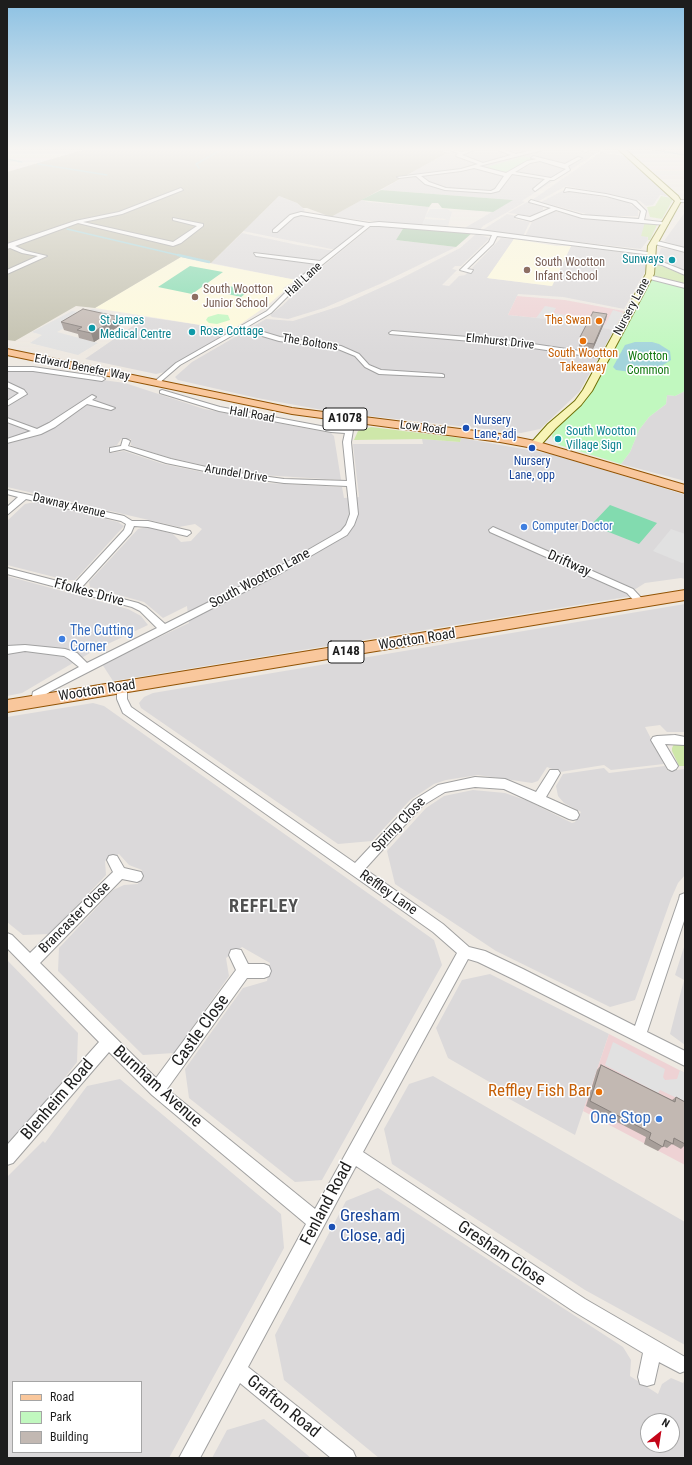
<!DOCTYPE html>
<style>
body{margin:0}
#map{position:relative;width:692px;height:1465px;overflow:hidden;background:#eee9e2;font-family:"Roboto Condensed",sans-serif}
canvas{display:block}
.frame{position:absolute;inset:0;border:8px solid #1d1d1d;pointer-events:none}
.legend{position:absolute;left:12px;top:1381px;width:130px;height:72px;box-sizing:border-box;background:#fff;border:1px solid #a5a5a5;margin:0;padding:5px 7px;list-style:none;font-size:12px;color:#1d1d1d}
.legend li{display:flex;align-items:center;gap:8px;height:20px}
.legend b{width:20px;border:1px solid #a5a5a5}
.north{position:absolute;left:640px;top:1413px;width:40px;height:40px;box-sizing:border-box;background:#fff;border:1px solid #a5a5a5;border-radius:50%;rotate:30deg;font-size:11px;font-weight:700;line-height:16px;text-align:center;color:#1d1d1d}
.north::after{content:'';display:block;margin:auto;width:14px;height:18px;background:#c40519;clip-path:polygon(50% 0,100% 100%,50% 72%,0 100%)}
</style>
<div id="map">
<canvas width="692" height="1465"></canvas>
<div class="frame"></div>
<ul class="legend">
<li><b style="height:5px;background:#f9c79c"></b>Road</li>
<li><b style="height:11px;background:#c1f8bf"></b>Park</li>
<li><b style="height:11px;background:#c2b8b2"></b>Building</li>
</ul>
<div class="north">N</div>
</div>
<script>
const ctx = document.querySelector('canvas').getContext('2d');
ctx.lineJoin = 'round';
function fillPath(path, color) { ctx.fillStyle = color; ctx.fill(path, 'evenodd'); }
const toPath = rows => new Path2D(rows.map(r => 'M' + r).join(''));
function stroke(path, color, width, dash) { ctx.strokeStyle = color; ctx.lineWidth = width; ctx.lineCap = dash ? 'butt' : 'round'; ctx.setLineDash(dash || []); ctx.stroke(path); }
function drawText(font, color, halo, rows, align = 'center') {
  ctx.font = font + ' "Roboto Condensed",sans-serif'; ctx.lineWidth = 3; ctx.setLineDash([]); ctx.textBaseline = 'middle'; ctx.strokeStyle = halo; ctx.fillStyle = color; for (const [text, x, y, turn = 0] of rows) {
    ctx.save(); ctx.translate(x, y); ctx.rotate((+turn || 0) * Math.PI / 180); ctx.textAlign = isNaN(turn) ? turn : align; if (halo) ctx.strokeText(text, 0, 0); ctx.fillText(text, 0, 0); ctx.restore();
  }
}
fillPath(toPath([
 [434,149,603,149,522,201,525,202,483,226,479,231,463,229,512,200,381,190,446,153],
 [601,152,624,156,671,197,660,195,653,205,646,206,640,201,620,196,566,186,539,201,532,200],
 [562,191,575,192,625,201,638,209,638,216,594,216,541,202],
 [279,196,297,203,305,210,304,211,308,213,364,226,336,250,243,231],
 [361,200,368,202,429,207,422,226,331,217],
 [527,202,543,207,543,210,532,216,508,213],
 [553,211,602,220,645,222,648,240,641,249,525,236,532,222],
 [685,212,685,248,664,241],
 [507,214,517,216,514,219,530,222,523,236,481,231],
 [382,225,404,227,396,240,456,247,380,284,324,308,288,319,272,317,270,315,282,306,316,272,368,229,372,226],
 [242,233,298,245,335,251,296,280,211,263],
 [476,234,490,238,461,266,455,266,452,269,457,270,442,285,449,286,459,276,465,275,468,272,471,273,474,270,472,268,501,238,514,239,488,278,552,286,571,246,640,254,647,257,647,268,624,309,563,297,518,294,508,315,571,321,614,330,579,392,540,429,521,433,334,412,257,398,178,380,175,377,192,362,266,319,293,321,340,306,402,278,460,248],
 [661,248,685,251,685,271,657,260],
 [146,317,234,330,186,357,165,372,156,374,85,359],
 [20,369,125,383,204,409,331,433,334,436,341,480,262,475,216,468,171,458,138,448,131,445,131,439,121,439,117,445,108,448,111,453,124,451,163,464,207,473,267,483,342,487,344,498,359,497,353,444,423,444,422,439,460,442,461,438,551,454,657,486,685,495,685,579,681,578,645,583,634,590,632,596,113,681,102,664,189,623,187,606,163,618,144,602,90,587,89,582,138,529,147,527,173,534,181,542,191,541,202,529,195,524,179,527,7,487,7,371],
 [685,391,685,481,621,464,630,452,639,430,649,417,666,404,667,395,675,396],
 [35,502,118,522,124,526,75,580,66,580,7,565,7,521,25,504],
 [7,576,128,609,141,616,148,625,95,650,22,693,7,696],
 [685,604,685,732,667,732,660,725,645,727,664,764,611,770,604,765,560,772,547,767,538,781,532,783,478,775,446,780,434,784,410,800,372,841,338,844,141,708,139,703,144,697,153,693],
 [93,703,104,706,434,940,442,965,322,1180,295,1182,189,1098,185,1069,243,988,267,981,270,963,242,947,226,958,229,976,174,1053,143,1055,58,971,59,948,113,890,124,885,138,884,142,870,129,865,119,854,105,861,106,875,50,934,23,935,7,922,7,717],
 [665,766,668,771,685,769,685,875,678,883,671,899,635,1000,610,1007,496,951,395,884,387,851,426,808,444,796,473,790,505,793,528,801,572,823,575,822,581,812,564,803,558,796,556,786,563,774,604,768,609,773],
 [685,944,685,1045,670,1034,684,980,675,975],
 [7,960,78,1033,77,1062,27,1126,7,1145],
 [490,974,609,1034,575,1135,504,1096,505,1091,448,1058,436,1028,462,980],
 [433,1076,685,1222,685,1345,585,1290,392,1164,384,1129,409,1084],
 [120,1079,281,1214,284,1248,169,1458,7,1458,7,1177,43,1141,45,1143,87,1086],
 [13,1382,141,1382,141,1452,13,1452],
 [378,1188,623,1347,631,1360,630,1376,658,1394,662,1384,671,1378,683,1383,685,1378,685,1458,379,1458,284,1380,275,1335,346,1201],
 [648,1421,672,1421,672,1445,648,1445],
 [264,1419,311,1458,212,1458,227,1430]
]), '#dbd9da');
fillPath(toPath([
 [517,296,565,300,624,311,614,330,571,321,508,315],
 [609,1034,685,1073,685,1165,583,1111]
]), '#eed2d4');
fillPath(toPath([
 [514,239,556,246,571,246,552,286,487,278],
 [181,257,192,260,296,280,283,288,285,290,269,304,232,330,95,308]
]), '#fefadb');
fillPath(toPath([
 [86,149,434,149,447,153,331,217,307,208,303,208,297,203,279,196,211,263,181,257,95,308,76,306,15,341,7,340,7,172]
]), '#c2c0ae');
fillPath(toPath([
 [661,196,672,198,672,201,662,219,650,217,647,207,655,206],
 [645,222,657,225,650,240,648,240,648,237,641,236],
 [653,265,659,265,685,275,685,285,654,276,652,275],
 [371,427,420,433,461,438,460,442,422,439,354,440,358,431],
 [685,743,685,766,679,766,672,751,672,748,674,744]
]), '#cee7a9');
fillPath(toPath([
 [381,190,513,200,493,212,442,208,438,203,432,203,429,207,361,200],
 [404,227,472,233,456,247,396,240]
]), '#a4c6a6');
fillPath(toPath([
 [524,156,533,159,520,164,506,173,484,168],
 [650,279,685,288,685,391,675,396,667,395,666,404,649,417,639,430,630,452,621,464,559,445,553,440,552,435,597,376,604,375,599,372],
 [218,314,228,315,230,320,217,324,209,323,206,320,208,317]
]), '#c1f8bf');
fillPath(toPath([
 [190,266,223,272,192,294,158,287],
 [224,285,250,290,241,297,214,291],
 [610,505,657,523,639,544,591,525]
]), '#82dbaf');
fillPath(toPath([
 [430,209,447,209,452,212,448,226,422,224,425,219,445,220,446,219,425,217],
 [545,306,556,308,553,313,578,317,578,320,605,325,613,310,623,313,614,330,571,321,536,318],
 [93,309,118,316,107,322,86,316,57,332,98,343,78,355,30,343,42,335,32,332,72,311,78,312],
 [671,529,685,534,685,562,682,563,653,551],
 [613,1042,665,1069,663,1077,665,1080,677,1079,680,1070,685,1073,685,1102,660,1090,658,1093,605,1065]
]), '#e1e1e1');
fillPath(toPath([
 [635,342,652,342,659,344,670,351,671,360,652,372,638,373,616,370,613,367,625,345]
]), '#a3d4db');
stroke(toPath([
 [650,149,685,155],
 [7,159,22,162],
 [38,164,107,175],
 [199,168,196,164,223,149],
 [67,229,182,256]
]), '#a3d4db', 1.5);
stroke(toPath([
 [178,255,209,262]
]), '#a3d4db', 2.5);
const street = toPath([
 [447,149,462,152,476,149,462,155,483,163,511,155,495,149,503,149,516,154,536,149,547,149,479,166,506,173,527,161,537,159,531,158,533,156,565,164,578,157,582,158,568,166,570,170,554,180,550,180,535,191,533,189,545,179,512,174,499,191,491,193,445,190,425,184,416,176,399,178,397,177,461,169,478,164,456,156,458,153,447,149],
 [540,161,566,169,551,178,515,172,530,163,540,161],
 [474,168,504,176,495,189,491,191,446,188,429,182,421,176,461,171,474,168],
 [578,149,585,149,588,151,586,152,578,149],
 [181,188,183,190,122,214,83,222,173,242,197,226,173,220,173,218,203,224,203,226,181,243,173,246,78,223,15,246,26,251,47,256,7,274,7,270,38,256,22,253,10,248,7,249,7,244,75,221,119,212,181,188],
 [566,188,606,194,636,201,646,211,644,220,669,223,666,225,582,218,556,210,531,221,515,217,518,215,530,217,551,208,529,202,531,200,582,215,639,219,641,211,632,203,606,196,569,191,564,192,566,188],
 [676,200,685,200,685,202,676,202,676,200],
 [301,212,369,223,379,222,472,229,655,253,652,255,497,236,493,244,467,269,473,270,471,273,460,270,489,242,492,235,379,226,370,226,307,277,271,313,247,327,280,337,341,346,359,354,369,365,381,370,442,374,444,375,444,377,379,374,365,367,355,356,338,349,279,341,242,330,180,365,158,384,154,384,154,382,176,363,267,311,303,275,317,264,256,256,254,253,320,261,365,226,301,215,294,217,277,232,273,232,273,230,290,215,301,212],
 [653,240,685,248,685,252,651,243,653,240],
 [652,260,665,263,685,271,685,275,662,265,650,263,652,260],
 [648,275,685,284,685,288,646,278,645,277,648,275],
 [392,331,506,340,607,355,610,357,607,359,506,344,390,334,389,333,392,331],
 [7,367,33,367,102,377,105,379,102,381,33,371,7,371,7,367],
 [7,382,24,390,27,394,7,406,7,401,19,393,7,387,7,382],
 [162,390,220,407,331,428,346,429,349,418,355,418,351,442,358,514,354,525,347,535,281,573,51,691,42,697,40,704,32,704,31,701,33,692,79,667,69,659,64,656,25,651,7,654,7,646,25,645,65,649,77,653,87,663,157,628,140,611,132,607,7,574,7,568,73,585,124,530,126,524,121,521,26,499,7,515,7,507,18,497,7,494,7,490,124,516,132,521,148,521,190,531,191,533,187,536,148,527,134,526,131,533,81,588,138,603,146,607,165,624,275,569,341,531,346,525,350,514,347,486,284,483,224,475,166,463,124,449,110,452,110,448,121,446,123,439,126,439,130,441,128,446,171,459,224,471,284,479,347,481,343,442,345,433,331,432,219,411,160,393,160,391,162,390],
 [92,395,96,397,92,400,115,408,111,410,87,404,55,427,41,434,7,443,7,439,31,431,7,422,7,418,37,429,49,423,92,395],
 [493,527,633,589,646,603,644,605,638,605,627,593,490,532,489,530,493,527],
 [122,684,127,688,127,699,131,707,355,863,414,800,438,785,475,777,505,779,536,792,550,770,558,770,560,773,546,797,577,811,579,815,577,819,573,820,569,819,504,789,475,787,445,792,422,806,365,869,443,924,469,947,485,951,523,969,635,1026,679,899,680,895,685,893,685,918,647,1032,685,1051,685,1066,513,979,478,962,468,959,363,1152,585,1299,685,1357,685,1371,680,1373,659,1362,654,1384,647,1386,640,1384,638,1377,643,1353,573,1311,356,1166,248,1367,353,1451,356,1458,331,1458,240,1383,200,1458,179,1458,306,1224,152,1095,109,1052,13,1163,7,1165,7,1145,99,1042,7,948,7,933,12,935,30,953,113,872,107,860,109,856,113,855,117,856,124,868,141,872,143,876,141,880,137,882,122,879,40,963,156,1078,236,970,229,955,231,950,236,949,241,950,248,964,264,964,269,966,271,971,269,976,264,978,247,978,167,1089,315,1209,457,953,433,932,123,713,117,699,117,688,122,684],
 [675,735,685,737,685,745,665,744,678,766,676,769,672,771,668,769,651,740,653,737,657,736,675,735]
]);
const secondary = toPath([
 [618,149,625,149,678,196,681,201,656,246,654,274,592,391,581,405,556,428,539,447,531,447,530,445,531,443,548,424,575,401,583,390,646,274,648,246,675,201,618,149]
]);
const primary = toPath([
 [7,349,292,408,500,434,535,441,685,485,685,493,533,448,500,442,292,414,7,355,7,349],
 [685,590,685,600,7,712,7,700,685,590]
]);
stroke(street, '#a1a1a1', 2);
stroke(secondary, '#707007', 2);
stroke(primary, '#925304', 2);
fillPath(street, '#fff');
fillPath(secondary, '#f8f4b7');
fillPath(primary, '#f9c79c');
fillPath(toPath([
 [607,314,606,319,593,349,579,347,580,337],
 [61,322,121,325,94,342,79,338,78,334,64,330],
 [601,1065,672,1100,676,1097,685,1102,685,1145,681,1149,672,1144,667,1148,663,1146,658,1151,644,1144,646,1137,586,1106,597,1070]
]), '#a79e99');
fillPath(toPath([
 [607,314,606,319,593,349,594,344],
 [119,317,121,325,94,342,91,333]
]), '#88817d');
const building = toPath([
 [83,309,119,317,91,333,77,330,82,327,61,322,83,309],
 [593,312,607,314,594,344,580,342,582,337,580,337,593,312],
 [601,1065,675,1102,676,1097,685,1102,685,1144,674,1138,673,1144,665,1140,663,1147,649,1139,651,1133,590,1101,601,1065]
]);
fillPath(building, '#c2b8b2');
stroke(building, '#88817d', 1);
const sky = ctx.createLinearGradient(0, 0, 0, 355);
sky.addColorStop(0, '#8cc1e3');
sky.addColorStop(0.42, '#f7f5f2');
sky.addColorStop(1, '#f7f5f200');
ctx.fillStyle = sky;
ctx.fillRect(0, 0, 692, 355);
for (const [x, y, r, color] of [
 [672,260,4,"#0f9aa8"],
 [527,270,4,"#8d6e63"],
 [195,297,4,"#8d6e63"],
 [599,321,4,"#e8710a"],
 [92,328,4,"#0f9aa8"],
 [192,332,4,"#0f9aa8"],
 [583,341,4,"#e8710a"],
 [466,428,4,"#1a4fb4"],
 [558,439,4,"#0f9aa8"],
 [532,448,4,"#1a4fb4"],
 [524,527,4,"#3f7fe0"],
 [62,639,4,"#3f7fe0"],
 [599,1092,4,"#e8710a"],
 [659,1119,4,"#3f7fe0"],
 [332,1227,4,"#1a4fb4"]
]) { const dot = new Path2D(); dot.arc(x, y, r, 0, 2 * Math.PI); ctx.fillStyle = color; ctx.fill(dot); stroke(dot, '#fff', 1.5); }
drawText('12px', '#0d838f', '#fff', [
 ["Sunways",664,260,"right"],
 ["St James",100,321],
 ["Medical Centre",100,335],
 ["Rose Cottage",200,332],
 ["South Wootton",566,432],
 ["Village Sign",566,446]
], 'left');
drawText('12px', '#785e54', '#fff', [
 ["South Wootton",535,263],
 ["Infant School",535,277],
 ["South Wootton",203,290],
 ["Junior School",203,304]
], 'left');
drawText('12px', '#1d1d1d', '#fff', [
 ["Hall Lane",304,280,-43],
 ["Nursery Lane",632,307,-62],
 ["Elmhurst Drive",500,342,6],
 ["The Boltons",310,343,9],
 ["Edward Benefer Way",82,368,11],
 ["Hall Road",252,415,10],
 ["Low Road",423,428,7],
 ["Arundel Drive",236,474,9],
 ["Dawnay Avenue",69,506,13]
]);
drawText('12px', '#c56008', '#fff', [
 ["The Swan",591,321],
 ["South Wootton",583,354,"center"],
 ["Takeaway",583,368,"center"]
], 'right');
drawText('12px', '#10770e', '#fff', [
 ["Wootton",648,357],
 ["Common",648,371]
]);
drawText('12px', '#164399', '#fff', [
 ["Nursery",474,421],
 ["Lane, adj",474,435],
 ["Nursery",532,462,"center"],
 ["Lane, opp",532,476,"center"]
], 'left');
drawText('12px', '#366cbe', '#fff', [
 ["Computer Doctor",532,527]
], 'left');
for (const [x, y, w] of [
 [345,419,44],
 [346,652,36]
]) { const box = new Path2D(); box.roundRect(x - w / 2, y - 11, w, 22, 3); ctx.fillStyle = '#fff'; ctx.fill(box); stroke(box, '#1d1d1d', 1); }
drawText('bold 13px', '#1d1d1d', null, [
 ["A1078",345,419],
 ["A148",346,652]
]);
drawText('14px', '#1d1d1d', '#fff', [
 ["Driftway",569,564,24],
 ["South Wootton Lane",260,579,-28],
 ["Ffolkes Drive",89,593,15],
 ["Wootton Road",417,640,-9],
 ["Wootton Road",97,691,-9],
 ["Spring Close",399,825,-46],
 ["Reffley Lane",388,893,35],
 ["Brancaster Close",75,918,-45]
]);
drawText('14px', '#366cbe', '#fff', [
 ["The Cutting",70,631],
 ["Corner",70,647]
], 'left');
drawText('17px', '#1d1d1d', '#fff', [
 ["Castle Close",201,1031,-54],
 ["Burnham Avenue",157,1087,42],
 ["Blenheim Road",58,1100,-49],
 ["Fenland Road",327,1204,-62],
 ["Gresham Close",501,1254,34],
 ["Grafton Road",283,1407,39]
]);
drawText('17px', '#c56008', '#fff', [
 ["Reffley Fish Bar",591,1092]
], 'right');
drawText('17px', '#366cbe', '#fff', [
 ["One Stop",651,1119]
], 'right');
drawText('17px', '#164399', '#fff', [
 ["Gresham",340,1217],
 ["Close, adj",340,1237]
], 'left');
ctx.letterSpacing = '1px';
drawText('bold 18px', '#505050', '#fff', [
 ["REFFLEY",264,907]
]);
ctx.letterSpacing = '0px';
</script>
